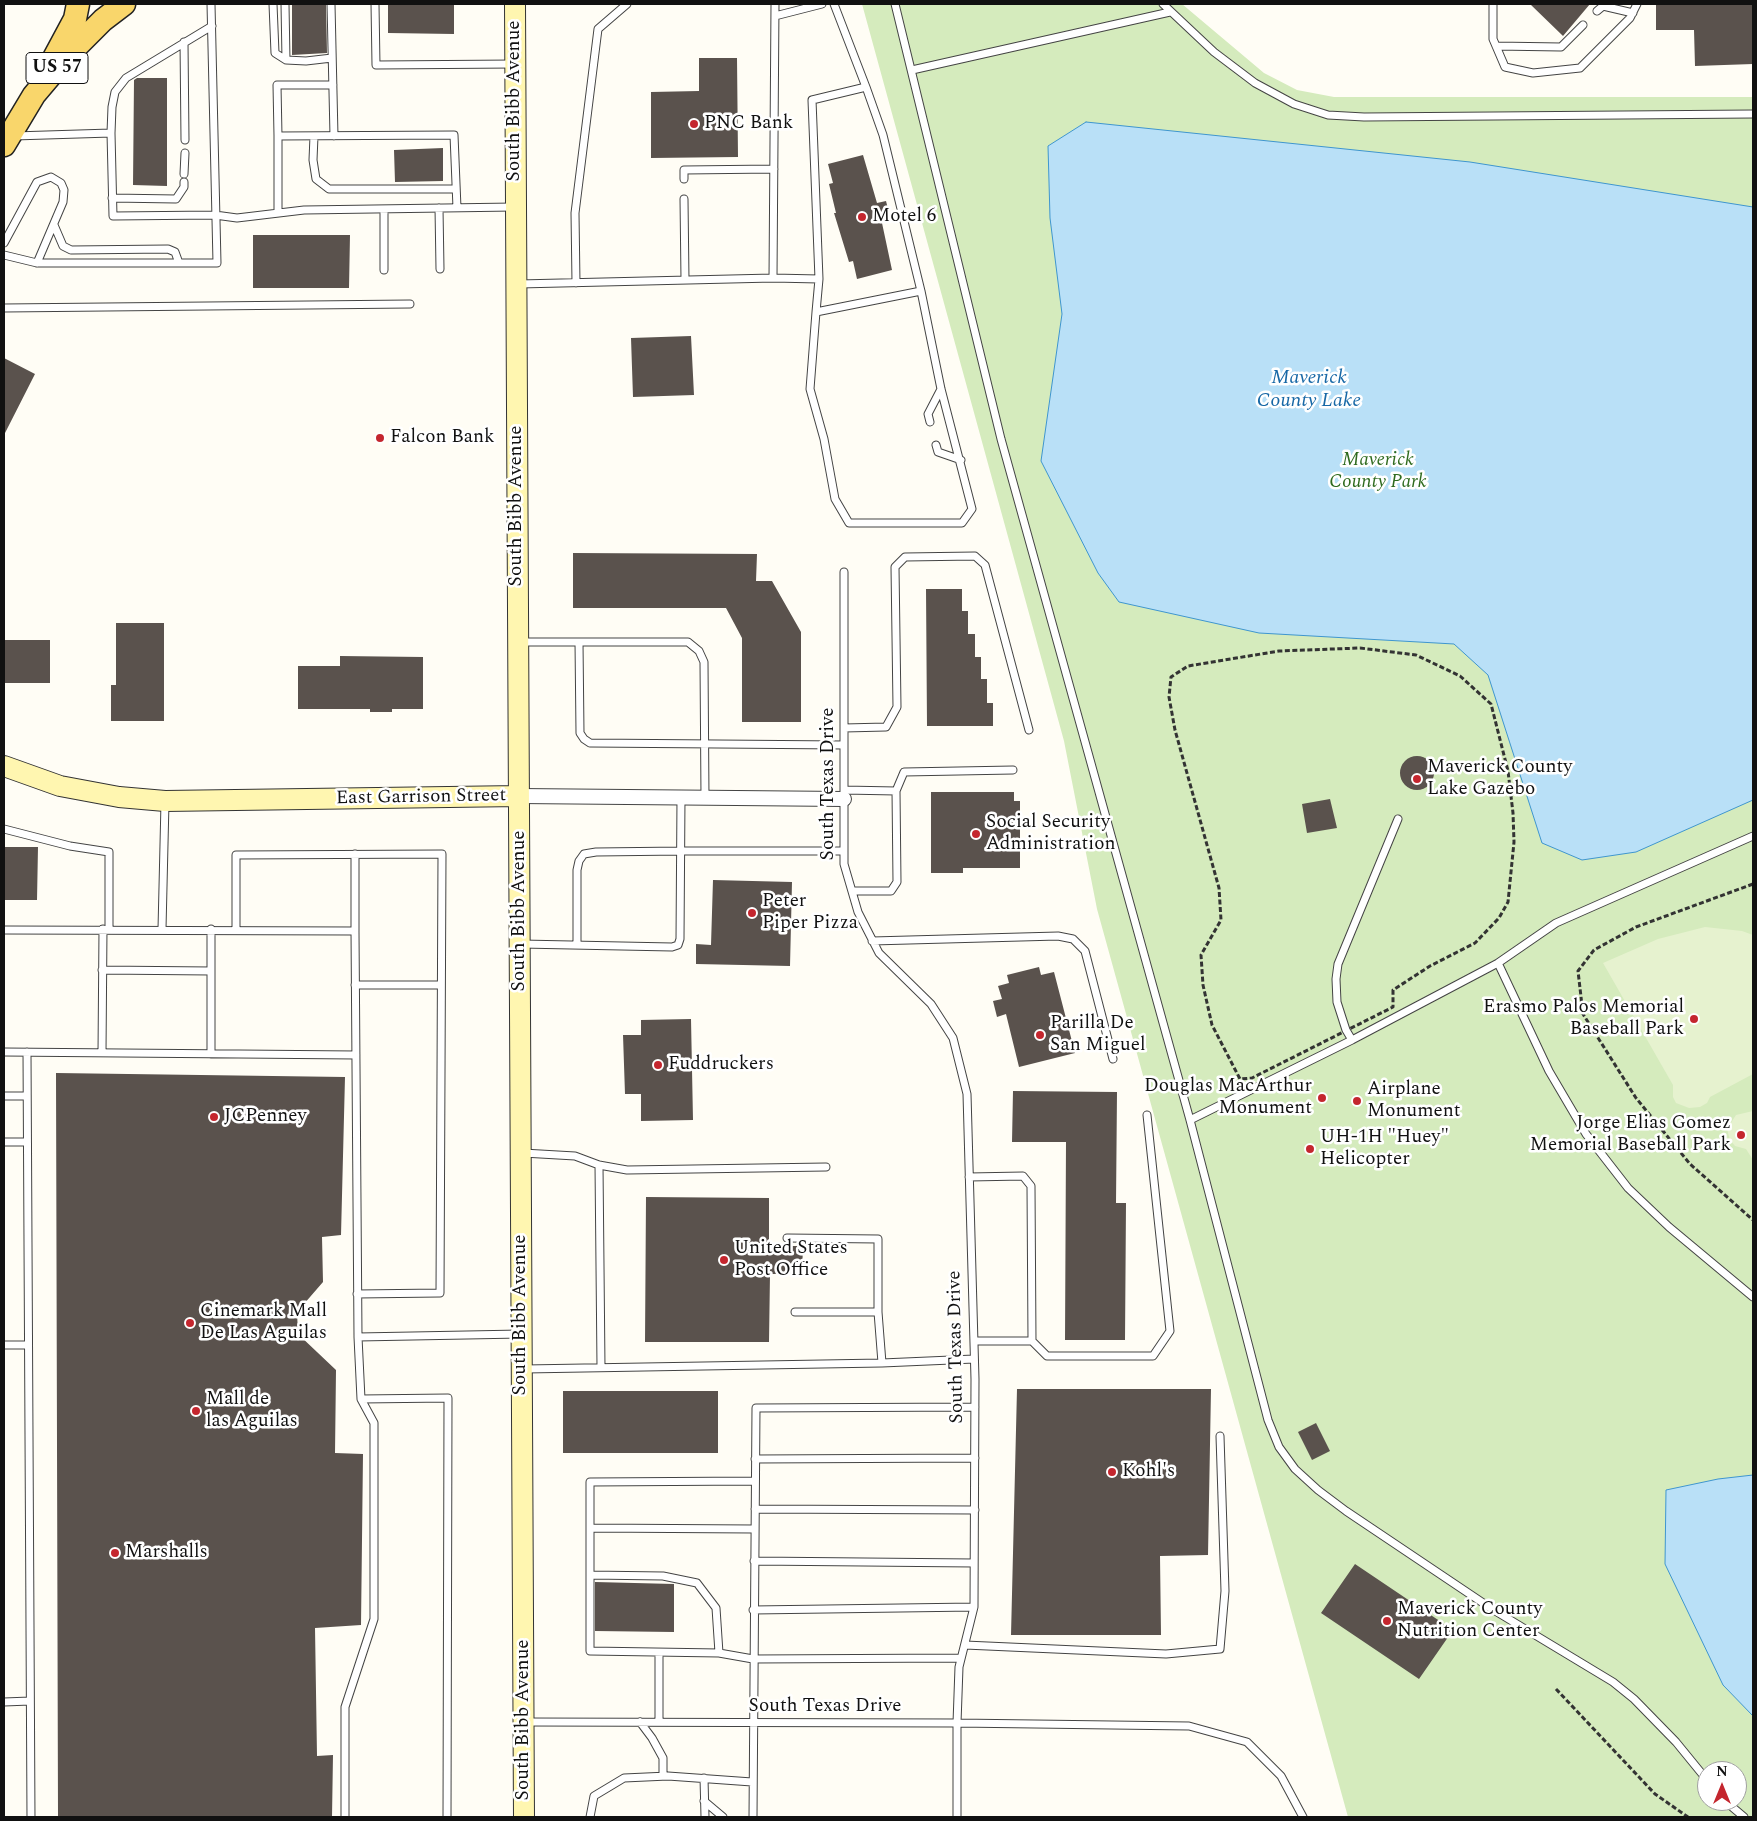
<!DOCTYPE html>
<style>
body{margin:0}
#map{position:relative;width:1757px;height:1821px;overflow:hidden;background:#fffdf5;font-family:Spectral,serif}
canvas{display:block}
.frame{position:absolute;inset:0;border:5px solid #111;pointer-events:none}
.north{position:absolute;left:1697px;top:1761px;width:50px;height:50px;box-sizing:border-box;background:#fff;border:1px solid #a0a0a0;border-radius:50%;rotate:0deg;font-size:14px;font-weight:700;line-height:20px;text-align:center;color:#111}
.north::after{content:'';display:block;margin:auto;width:18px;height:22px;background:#c4262e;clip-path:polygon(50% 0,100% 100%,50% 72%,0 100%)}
</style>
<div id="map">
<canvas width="1757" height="1821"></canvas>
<div class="frame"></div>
<div class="north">N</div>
</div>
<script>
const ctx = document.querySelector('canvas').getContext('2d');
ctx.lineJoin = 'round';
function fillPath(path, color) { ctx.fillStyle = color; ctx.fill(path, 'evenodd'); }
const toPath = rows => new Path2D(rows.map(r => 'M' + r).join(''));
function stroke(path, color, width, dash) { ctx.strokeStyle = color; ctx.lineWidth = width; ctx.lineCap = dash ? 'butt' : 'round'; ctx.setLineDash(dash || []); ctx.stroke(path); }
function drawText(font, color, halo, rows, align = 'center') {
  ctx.font = font + ' Spectral,serif'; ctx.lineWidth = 5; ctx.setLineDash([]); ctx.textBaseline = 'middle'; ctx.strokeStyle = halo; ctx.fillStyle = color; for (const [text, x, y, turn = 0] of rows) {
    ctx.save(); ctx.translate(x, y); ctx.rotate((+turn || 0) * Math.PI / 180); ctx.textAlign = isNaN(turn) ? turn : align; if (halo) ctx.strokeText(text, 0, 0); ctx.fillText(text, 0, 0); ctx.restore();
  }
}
fillPath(toPath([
 [862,4,1182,4,1264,73,1297,90,1334,97,1753,97,1753,1817,1348,1817,1097,909,1064,741],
 [1707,1771,1737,1771,1737,1801,1707,1801]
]), '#d5ebbd');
fillPath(toPath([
 [1705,927,1742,931,1753,935,1753,1074,1710,1097,1707,1103,1700,1107,1689,1108,1676,1103,1673,1097,1673,1085,1603,963,1658,939],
 [1753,1111,1753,1160,1746,1149,1735,1146,1730,1140,1727,1129,1736,1115]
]), '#e6f2cf');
const water = toPath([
 [1086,122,1470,162,1753,207,1753,800,1636,852,1582,860,1542,843,1488,675,1454,644,1259,633,1119,602,1098,573,1041,461,1062,314,1050,218,1048,146,1086,122],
 [1753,1475,1753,1716,1723,1685,1665,1564,1666,1490,1718,1479,1753,1475]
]);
fillPath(water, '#b9e0f7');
stroke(water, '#3f96cf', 1);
fillPath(toPath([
 [292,4,326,4,327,53,292,55],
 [388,4,454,4,454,34,388,33],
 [1530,4,1590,4,1563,36],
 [1656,4,1753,4,1753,64,1695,66,1694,30,1656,30],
 [699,58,737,58,738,157,651,158,651,92,699,91],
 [137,78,167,78,167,186,133,185,134,80],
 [443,148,443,181,395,182,394,150],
 [863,155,877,203,886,201,891,221,882,223,892,270,857,279,853,261,849,262,834,213,836,213,829,184,833,183,828,164],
 [253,235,350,235,349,288,253,288],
 [691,336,694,395,633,397,631,338],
 [4,358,35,374,4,435],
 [573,553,757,554,756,581,772,581,801,632,801,722,742,722,742,638,726,608,573,608],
 [926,589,962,589,962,611,968,611,968,634,975,634,975,657,981,657,981,679,987,679,987,703,993,703,993,726,927,726],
 [116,623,164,623,164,721,111,721,111,685,116,685],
 [4,640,50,640,50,683,4,683],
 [340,656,423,657,423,709,392,709,392,712,370,712,370,709,298,709,298,666,340,666],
 '1400 773a17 17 0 1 1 34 0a17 17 0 1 1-34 0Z',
 [931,792,1014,792,1014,801,1020,801,1020,868,963,868,963,873,931,873],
 [1330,799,1337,828,1307,833,1302,804],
 [5,847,38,847,37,900,4,900],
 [713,880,792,882,790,966,696,964,696,944,711,945],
 [1039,967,1041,975,1054,972,1075,1053,1019,1067,1006,1014,997,1017,993,1001,1002,999,998,986,1009,983,1007,975],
 [691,1019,693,1120,641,1121,641,1094,625,1094,623,1035,641,1035,641,1020],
 [56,1073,345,1077,341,1235,322,1237,323,1282,297,1312,298,1334,336,1370,335,1453,363,1454,361,1625,315,1628,317,1756,333,1755,332,1817,58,1817],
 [1013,1091,1117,1092,1116,1203,1126,1203,1125,1340,1065,1340,1066,1142,1012,1142],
 [646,1197,769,1198,769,1246,803,1246,802,1274,770,1274,769,1342,645,1342],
 [1017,1389,1211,1389,1208,1555,1160,1556,1161,1635,1011,1635],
 [563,1391,718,1391,718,1453,563,1453],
 [1316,1423,1330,1451,1312,1460,1298,1432],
 [1355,1564,1453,1630,1419,1679,1321,1613],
 [595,1582,674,1584,674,1632,595,1631]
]), '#5a524d');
const lane = toPath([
 [273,4,275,53,286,60,306,61,332,58],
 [285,4,286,60],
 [331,4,334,136],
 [375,4,376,65,515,64],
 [834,4,866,87,883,135,921,291,816,312,819,279,812,100,866,87],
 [895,4,1001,439,1190,1120,1268,1420,1279,1447,1295,1469,1318,1490,1346,1511,1492,1609,1613,1682,1634,1699,1676,1742,1707,1780],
 [1163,4,1214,52,1255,83,1294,104,1328,115,1364,117,1753,114],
 [1493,4,1493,39,1505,67,1533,73,1580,68,1630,18,1637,4],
 [1597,11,1603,6,1633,13],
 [775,16,822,4],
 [184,42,185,140],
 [1496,46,1561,47,1583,25],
 [912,70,1170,12],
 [111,133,112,107,115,92,126,78,212,26],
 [14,136,111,133,113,216,215,215,237,218,304,210,514,207],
 [278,136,277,85,333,85],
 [314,136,313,160,316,179,329,189,456,189],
 [184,174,185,153],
 [684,179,684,170,774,169],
 [112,198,176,199,184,187,184,182],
 [684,199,685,280],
 [439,208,440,269],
 [384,209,384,270],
 [278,213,278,136,454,135,457,208],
 [54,225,63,246,71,250,168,249,175,252,179,263],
 [4,243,37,182,51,177,61,183,64,190,63,202,37,263],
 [4,255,37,263,217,263,211,4],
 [773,278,819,279],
 [576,283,575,213,598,29,627,4],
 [519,284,773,278,775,4],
 [4,308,410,304],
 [816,312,810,389,824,439,835,499,849,523,962,523,972,509,941,389,921,291],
 [930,422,928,414,941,389],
 [936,445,938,452,961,460],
 [520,642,688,642,699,651,704,662,705,798],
 [579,642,580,733,584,739,590,743,844,745],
 [844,728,886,727,897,707,895,567,905,557,975,556,985,565,1029,730],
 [844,790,896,791,904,772,1013,770],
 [4,829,70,846,109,852,109,929],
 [355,854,355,931],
 [852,891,891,891,897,882,896,791],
 [162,929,165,802],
 [211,929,211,1054],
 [4,930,355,931,358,1337,361,1399,374,1423,374,1619,345,1707,345,1817],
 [236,930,236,855,442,854,440,1293,357,1294],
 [872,941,1058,936,1073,939,1085,951,1113,1059],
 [521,944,672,947,678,945,680,939,681,798],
 [577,944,577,870,579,861,584,854,596,852,682,851,844,851],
 [1498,963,1549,1071,1586,1134,1628,1188,1669,1227,1753,1297],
 [102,970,211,971],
 [355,985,441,985],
 [1352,1040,1346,1030,1337,1002,1336,979,1338,964,1398,819],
 [4,1052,356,1055],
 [27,1052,31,1817],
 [102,1053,103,929],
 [4,1096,27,1096],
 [1190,1120,1352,1040,1498,963,1556,923,1753,836],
 [4,1142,27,1142],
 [523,1153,575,1156,599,1165,627,1170,826,1167],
 [599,1165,601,1367],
 [969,1177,1023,1176,1031,1186,1032,1341],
 [787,1238,878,1239,878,1312],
 [795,1312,878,1312,882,1363],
 [358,1337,521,1334],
 [974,1341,1032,1341,1047,1356,1153,1356,1170,1331,1147,1115],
 [4,1345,28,1345],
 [525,1369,882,1363,974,1359],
 [361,1399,448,1398,447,1817],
 [755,1459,975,1458],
 [755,1509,975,1510],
 [590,1528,590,1651,719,1653,753,1659,961,1658],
 [754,1529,590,1528,590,1482,755,1481],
 [754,1561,974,1563],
 [590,1575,663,1576,697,1583,716,1608,719,1653],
 [753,1610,974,1607],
 [965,1645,1166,1654,1220,1649,1225,1591,1220,1436],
 [659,1653,659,1722],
 [4,1702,30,1701],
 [525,1722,957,1723,959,1667,974,1607,975,1379,967,1094,953,1038,931,1004,879,953,858,912,844,864,844,572],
 [640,1722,652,1738,663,1758,663,1776],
 [704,1778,705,1817],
 [704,1801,723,1817],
 [1725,1801,1744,1817],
 [590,1817,594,1796,624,1778,668,1776,752,1782],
 [753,1817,756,1408,975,1407],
 [957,1817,957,1723,1189,1726,1247,1742,1281,1776,1303,1817]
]);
const street = toPath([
 [519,796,844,799]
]);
const secondary = toPath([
 [515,4,524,1817],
 [4,766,60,786,119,797,165,801,519,796]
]);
const primary = toPath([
 [53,60,75,19,78,4],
 [4,145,34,95,67,56,103,20,124,4]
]);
stroke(lane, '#444', 9);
stroke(street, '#444', 16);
stroke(secondary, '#333', 22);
stroke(primary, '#222', 25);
stroke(toPath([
 [1360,648,1416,655,1460,676,1491,704,1508,771,1513,813,1514,842,1508,902,1499,918,1475,943,1430,966,1393,990,1393,1007,1252,1078,1240,1079,1212,1025,1203,985,1201,955,1221,920,1219,888,1175,730,1169,697,1171,677,1188,666,1279,651,1360,648],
 [1753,884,1636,927,1594,950,1578,971,1583,1014,1636,1098,1690,1164,1753,1220],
 [1556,1689,1655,1794,1688,1817]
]), '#333', 3, [5, 2.5]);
stroke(lane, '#fff', 7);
stroke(street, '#fff', 14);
stroke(secondary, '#fff6b0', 20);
stroke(primary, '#f9d66b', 22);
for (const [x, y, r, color] of [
 [694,124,5,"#c4262e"],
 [862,217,5,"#c4262e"],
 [380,438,5,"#c4262e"],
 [1417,779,5,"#c4262e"],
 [976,834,5,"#c4262e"],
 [752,913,5,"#c4262e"],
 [1694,1019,5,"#c4262e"],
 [1040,1035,5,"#c4262e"],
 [658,1065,5,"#c4262e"],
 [1322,1098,5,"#c4262e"],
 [1357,1101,5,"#c4262e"],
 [214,1117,5,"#c4262e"],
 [1741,1135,5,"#c4262e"],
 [1310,1149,5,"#c4262e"],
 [724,1260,5,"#c4262e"],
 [190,1323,5,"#c4262e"],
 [196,1411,5,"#c4262e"],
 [1112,1472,5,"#c4262e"],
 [115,1553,5,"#c4262e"],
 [1387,1621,5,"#c4262e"]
]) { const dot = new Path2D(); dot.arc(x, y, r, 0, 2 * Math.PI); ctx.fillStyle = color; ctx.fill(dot); stroke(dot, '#fff', 2); }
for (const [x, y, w] of [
 [57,68,62]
]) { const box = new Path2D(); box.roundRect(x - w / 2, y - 15.5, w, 31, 4); ctx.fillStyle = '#fff'; ctx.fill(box); stroke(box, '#111', 1); }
drawText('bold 18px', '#111', null, [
 ["US 57",57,68]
]);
drawText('19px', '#111', '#fff', [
 ["South Bibb Avenue",515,101,-90],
 ["South Bibb Avenue",517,506,-90],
 ["South Texas Drive",829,784,-90],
 ["East Garrison Street",421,798,-1],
 ["South Bibb Avenue",520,911,-90],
 ["South Bibb Avenue",521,1315,-90],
 ["South Texas Drive",957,1347,-91],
 ["South Texas Drive",825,1707],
 ["South Bibb Avenue",524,1720,-90]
]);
drawText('19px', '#111', '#fff', [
 ["PNC Bank",704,124],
 ["Motel 6",872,217],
 ["Falcon Bank",390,438],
 ["Maverick County",1427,768],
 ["Lake Gazebo",1427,790],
 ["Social Security",986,823],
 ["Administration",986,845],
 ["Peter",762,902],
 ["Piper Pizza",762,924],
 ["Erasmo Palos Memorial",1684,1008,"right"],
 ["Baseball Park",1684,1030,"right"],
 ["Parilla De",1050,1024],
 ["San Miguel",1050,1046],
 ["Fuddruckers",668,1065],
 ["Douglas MacArthur",1312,1087,"right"],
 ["Monument",1312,1109,"right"],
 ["Airplane",1367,1090],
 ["Monument",1367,1112],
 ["JCPenney",224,1117],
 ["Jorge Elias Gomez",1731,1124,"right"],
 ["Memorial Baseball Park",1731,1146,"right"],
 ["UH-1H \"Huey\"",1320,1138],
 ["Helicopter",1320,1160],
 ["United States",734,1249],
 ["Post Office",734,1271],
 ["Cinemark Mall",200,1312],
 ["De Las Aguilas",200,1334],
 ["Mall de",206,1400],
 ["las Aguilas",206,1422],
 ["Kohl's",1122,1472],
 ["Marshalls",125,1553],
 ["Maverick County",1397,1610],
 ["Nutrition Center",1397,1632]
], 'left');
drawText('italic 19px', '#2f6b1f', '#fff', [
 ["Maverick",1378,461],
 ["County Park",1378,483]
]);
drawText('italic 20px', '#1768a6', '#fff', [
 ["Maverick",1309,379],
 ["County Lake",1309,402]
]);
</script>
